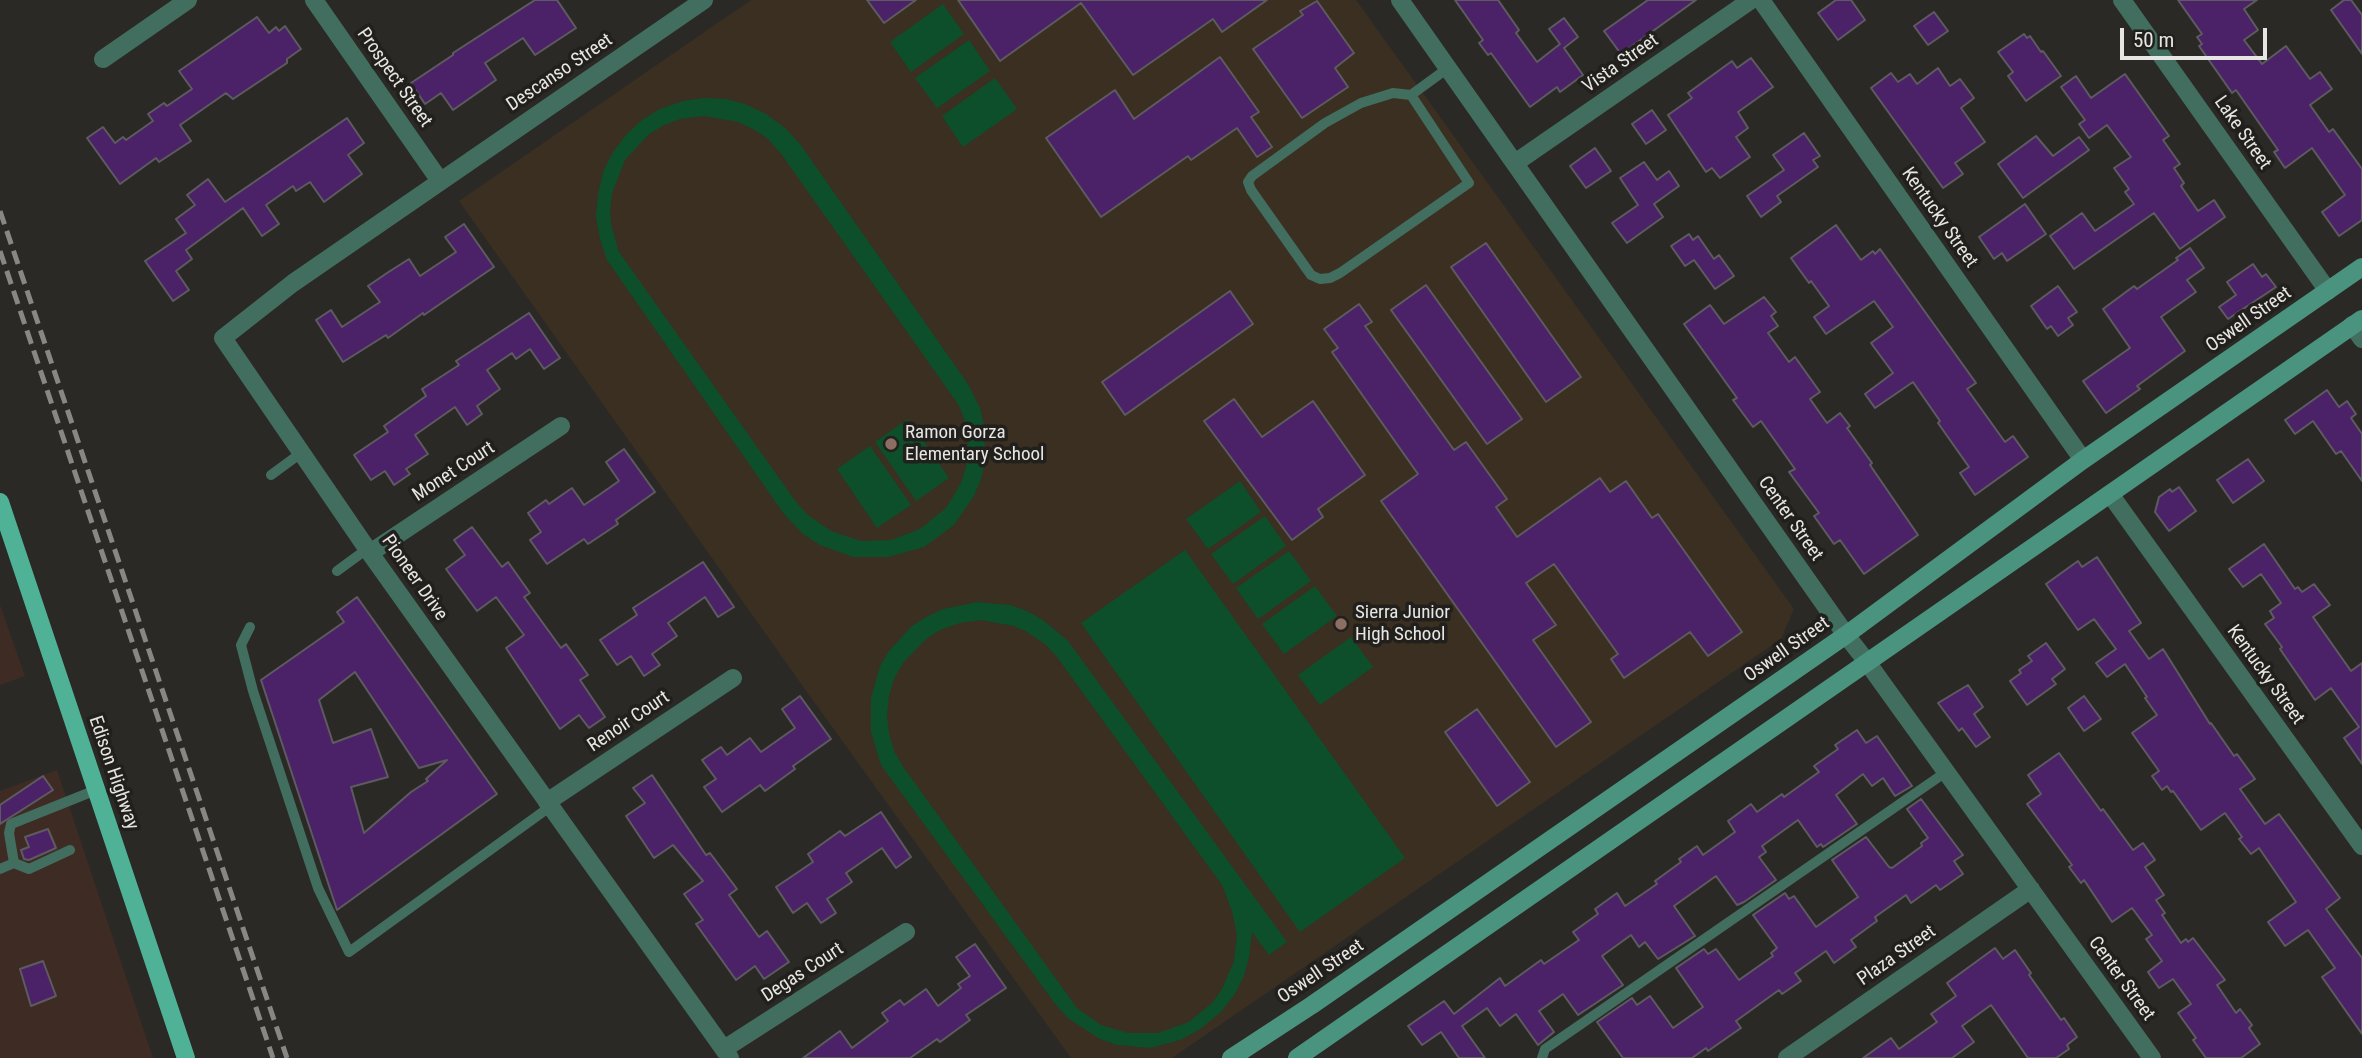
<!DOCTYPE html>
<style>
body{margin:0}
#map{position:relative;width:2362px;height:1058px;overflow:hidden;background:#2b2926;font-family:"Roboto Condensed",sans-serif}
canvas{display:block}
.scale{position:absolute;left:2120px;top:28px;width:147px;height:32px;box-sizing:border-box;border:4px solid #e8e6e4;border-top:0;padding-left:9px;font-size:21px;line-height:24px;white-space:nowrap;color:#e8e6e4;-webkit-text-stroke:5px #21201c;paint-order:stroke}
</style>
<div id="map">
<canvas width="2362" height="1058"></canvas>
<div class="scale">50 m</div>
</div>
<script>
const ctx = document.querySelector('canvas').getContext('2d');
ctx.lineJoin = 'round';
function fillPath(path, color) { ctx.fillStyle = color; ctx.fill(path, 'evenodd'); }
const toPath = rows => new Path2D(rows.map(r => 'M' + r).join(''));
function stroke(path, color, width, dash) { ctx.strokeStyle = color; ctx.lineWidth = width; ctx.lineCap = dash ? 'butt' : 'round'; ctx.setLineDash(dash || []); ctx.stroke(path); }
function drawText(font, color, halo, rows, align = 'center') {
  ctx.font = font + ' "Roboto Condensed",sans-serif'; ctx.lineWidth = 7; ctx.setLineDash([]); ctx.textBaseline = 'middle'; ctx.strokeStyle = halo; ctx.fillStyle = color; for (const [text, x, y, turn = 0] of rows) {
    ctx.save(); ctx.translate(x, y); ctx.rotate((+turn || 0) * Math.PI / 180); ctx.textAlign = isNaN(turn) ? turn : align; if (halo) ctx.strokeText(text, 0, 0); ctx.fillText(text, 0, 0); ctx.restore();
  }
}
fillPath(toPath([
 [0,605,25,676,0,685],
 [57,770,153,1058,0,1058,0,791]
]), '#3e2c24');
fillPath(toPath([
 [751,0,1356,0,1794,609,1781,639,1172,1058,1071,1058,804,688,459,201]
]), '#3a2f20');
fillPath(toPath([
 [943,4,964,34,911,72,890,42],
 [969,40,990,71,937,108,915,78],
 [995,78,1017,109,963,147,942,116],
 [704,98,726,99,745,104,766,114,785,128,800,144,968,384,980,408,984,425,985,462,981,479,974,496,954,525,924,547,888,557,853,557,820,545,803,534,784,514,607,260,600,239,596,216,598,195,603,172,613,152,626,135,642,120,660,109,683,101],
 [704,116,738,122,755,130,768,139,782,155,958,404,964,418,968,442,966,467,961,483,946,508,920,529,891,540,861,541,831,531,808,515,796,502,619,252,612,228,610,213,612,193,625,160,649,134,664,125,680,119],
 [908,419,949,478,916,501,875,442],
 [870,446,911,505,877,528,837,469],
 [1240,481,1261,512,1208,549,1186,519],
 [1265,516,1286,546,1233,584,1211,554],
 [1185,550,1405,858,1300,932,1081,623],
 [1289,551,1311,581,1258,619,1236,588],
 [1315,586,1337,616,1284,654,1262,624],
 [977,602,1010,605,1027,611,1043,620,1068,641,1287,942,1269,955,1252,932,1249,957,1244,976,1235,994,1221,1012,1199,1030,1180,1040,1150,1048,1117,1045,1100,1039,1069,1019,1056,1005,881,765,871,732,871,698,880,666,889,651,912,626,928,616,943,609],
 [981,620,1014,626,1027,632,1045,644,1057,657,1222,885,1232,911,1237,935,1234,961,1222,989,1213,1002,1189,1022,1158,1033,1128,1033,1101,1025,1077,1008,904,768,894,751,889,733,887,715,889,696,894,679,903,663,926,639,940,630,960,623],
 [1351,637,1373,667,1320,705,1298,675]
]), '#0c4f2a');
const building = toPath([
 [535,0,557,0,576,28,535,55,523,38,485,63,496,80,453,110,441,93,425,104,411,83,453,55,453,53,535,0],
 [867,0,916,0,884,23,867,0],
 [958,0,1267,0,1222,32,1213,19,1133,75,1081,3,1000,61,958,0],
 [1455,0,1498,0,1519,30,1516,33,1537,62,1560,44,1549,29,1564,18,1578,37,1564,48,1583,75,1560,92,1557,87,1530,107,1491,53,1488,55,1479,43,1483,40,1455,0],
 [1648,0,1696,0,1621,54,1604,31,1648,0],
 [1836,0,1851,0,1865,20,1838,40,1818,13,1836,0],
 [2178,0,2257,0,2244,9,2258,30,2244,40,2262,64,2286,46,2310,79,2320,72,2332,89,2310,105,2329,132,2333,129,2362,169,2362,220,2339,236,2322,212,2345,195,2312,148,2285,168,2274,152,2278,150,2236,90,2232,93,2199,46,2202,44,2197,37,2202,34,2178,0],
 [2344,0,2351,0,2362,15,2362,54,2331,10,2344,0],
 [1317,1,1354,53,1335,68,1348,87,1302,118,1253,49,1303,15,1300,11,1317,1],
 [1934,12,1948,31,1928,45,1914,26,1934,12],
 [257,17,269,33,276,27,279,31,285,26,301,49,287,59,287,63,233,99,226,93,180,125,191,141,159,162,156,158,120,184,87,138,103,127,115,143,123,137,126,140,153,121,148,114,164,103,167,106,192,89,179,71,257,17],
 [2024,34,2027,38,2030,36,2041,52,2043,51,2061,76,2026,101,2008,76,2013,72,1998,52,2024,34],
 [1220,57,1259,112,1251,117,1272,147,1257,157,1237,128,1191,160,1188,156,1101,217,1046,138,1115,90,1134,119,1220,57],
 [1751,58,1773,87,1738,112,1748,128,1736,137,1750,157,1720,178,1712,168,1706,172,1668,115,1692,98,1688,93,1732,61,1737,68,1751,58],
 [1938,68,1950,86,1960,79,1974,98,1961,108,1985,142,1955,163,1963,174,1943,188,1871,88,1891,73,1898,82,1910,74,1917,84,1938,68],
 [2125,74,2169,136,2163,140,2180,164,2174,168,2184,183,2181,186,2198,211,2214,200,2225,217,2180,249,2154,213,2074,269,2050,236,2082,213,2095,231,2134,204,2125,192,2129,189,2114,168,2131,157,2107,125,2089,138,2079,124,2085,120,2061,87,2076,76,2091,98,2125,74],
 [1652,110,1666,130,1646,144,1632,124,1652,110],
 [347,118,364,143,348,155,362,174,324,202,310,182,296,191,293,186,266,205,279,224,262,236,243,208,186,250,192,259,176,271,189,290,173,301,145,261,186,233,176,219,195,205,187,195,208,179,225,202,347,118],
 [1804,133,1820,156,1813,160,1818,167,1777,196,1781,202,1761,217,1747,196,1784,170,1773,155,1804,133],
 [2036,136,2053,156,2079,137,2089,150,2023,198,1998,164,2036,136],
 [1595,148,1611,171,1586,188,1570,166,1595,148],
 [1644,162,1657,180,1669,171,1679,186,1654,204,1663,217,1627,243,1612,223,1638,205,1620,178,1644,162],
 [2025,204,2046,234,2007,261,2002,253,1994,259,1979,237,2025,204],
 [464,224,494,267,424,315,423,313,388,338,386,335,343,362,316,320,331,310,342,327,380,302,368,286,387,273,409,259,420,276,456,252,445,237,464,224],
 [1836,225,1861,260,1873,251,1875,254,1880,249,1976,383,1967,389,2005,442,2013,436,2028,457,1975,495,1960,473,1969,467,1938,423,1940,421,1913,382,1875,408,1865,394,1893,373,1871,343,1893,327,1874,301,1826,334,1814,317,1829,306,1811,281,1809,283,1791,258,1836,225],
 [1689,234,1693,240,1698,236,1714,259,1719,255,1734,276,1715,289,1694,260,1685,266,1671,246,1689,234],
 [1486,243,1581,377,1546,402,1451,267,1486,243],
 [2190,248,2204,268,2187,280,2196,292,2161,317,2185,351,2137,386,2140,389,2106,413,2083,381,2130,348,2103,309,2134,286,2137,289,2178,260,2176,258,2190,248],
 [2253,264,2262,277,2266,274,2276,287,2228,319,2219,307,2236,295,2227,282,2253,264],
 [1426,285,1522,419,1487,444,1391,310,1426,285],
 [2058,286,2077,312,2068,318,2073,325,2058,336,2051,326,2047,329,2031,306,2058,286],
 [1230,291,1253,324,1125,415,1102,382,1230,291],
 [1764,297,1776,312,1771,316,1778,326,1768,333,1789,362,1795,357,1820,392,1810,399,1827,423,1840,413,1850,426,1847,428,1872,463,1870,465,1918,535,1864,574,1840,540,1834,544,1814,516,1819,513,1789,472,1795,469,1761,421,1753,427,1733,400,1737,398,1684,324,1710,305,1724,324,1764,297],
 [1359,304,1372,322,1365,326,1454,450,1466,442,1507,499,1496,507,1517,537,1600,478,1610,492,1626,481,1652,518,1658,514,1742,632,1708,656,1690,632,1624,678,1611,659,1618,654,1554,564,1526,583,1556,625,1533,640,1591,722,1556,747,1381,501,1418,474,1332,352,1338,348,1324,329,1359,304],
 [529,313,560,358,544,369,530,349,516,359,512,353,487,370,500,389,477,406,482,414,467,425,455,407,415,435,428,454,406,469,410,474,394,485,385,471,371,480,354,455,388,432,384,426,426,396,422,389,459,365,456,361,529,313],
 [2327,390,2339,407,2347,401,2356,414,2351,418,2362,434,2362,481,2341,451,2336,454,2313,421,2295,434,2285,420,2327,390],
 [1234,399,1262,437,1313,401,1365,475,1318,509,1323,517,1292,540,1204,421,1234,399],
 [624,449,655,492,616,520,618,524,588,544,584,539,547,564,530,540,541,532,528,513,546,500,549,504,572,488,584,505,599,495,619,481,606,462,624,449],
 [2248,459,2264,481,2233,503,2217,480,2248,459],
 [2179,487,2196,511,2169,531,2155,512,2159,497,2170,489,2172,492,2179,487],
 [472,527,502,567,508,562,530,593,524,597,561,648,566,644,588,675,580,680,605,717,589,728,579,715,560,729,506,648,524,635,496,597,477,611,446,569,465,555,454,540,472,527],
 [2264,544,2295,589,2298,587,2302,592,2314,584,2330,605,2313,617,2351,671,2362,663,2362,764,2344,738,2359,727,2331,688,2315,700,2280,649,2282,647,2265,624,2274,618,2270,611,2281,603,2261,574,2243,587,2229,569,2264,544],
 [2097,557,2141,623,2129,631,2149,659,2163,649,2210,724,2211,723,2234,756,2237,754,2255,779,2240,789,2265,824,2279,814,2340,898,2326,909,2362,958,2362,1034,2322,977,2335,968,2308,930,2285,946,2268,922,2296,902,2259,848,2251,854,2239,839,2242,837,2225,813,2201,830,2173,791,2171,792,2167,786,2162,790,2152,776,2159,771,2132,733,2157,715,2145,698,2147,697,2125,664,2107,677,2096,663,2116,649,2094,619,2078,630,2046,584,2078,561,2082,567,2097,557],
 [703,562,734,607,718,617,705,597,668,623,677,636,652,654,660,665,644,676,631,656,617,665,600,640,637,615,633,608,703,562],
 [357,597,497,794,337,910,261,680,344,622,337,612,357,597],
 [355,672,419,768,447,760,426,779,428,781,411,792,364,833,351,787,388,777,371,729,333,743,319,700,355,672],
 [2046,643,2065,669,2052,679,2056,684,2027,705,2010,681,2021,673,2019,670,2032,661,2028,656,2046,643],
 [1968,685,1983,707,1974,714,1990,737,1976,747,1962,728,1959,731,1938,703,1968,685],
 [800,696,831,739,793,766,795,769,765,791,760,785,722,812,704,787,716,779,702,760,721,747,727,755,750,738,761,752,795,728,782,709,800,696],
 [2084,696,2101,719,2084,731,2068,708,2084,696],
 [1477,709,1530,782,1497,806,1445,732,1477,709],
 [1857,730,1866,743,1877,736,1912,786,1895,796,1883,778,1872,786,1863,774,1836,795,1857,824,1823,847,1821,844,1817,847,1798,820,1762,846,1766,852,1759,857,1776,880,1744,902,1737,905,1716,876,1674,906,1695,936,1658,959,1645,942,1639,947,1631,935,1602,956,1623,985,1578,1015,1563,994,1539,1011,1554,1032,1538,1045,1516,1014,1500,1026,1487,1008,1462,1026,1485,1058,1459,1058,1441,1032,1422,1045,1408,1026,1444,1001,1454,1014,1500,978,1505,986,1541,960,1544,964,1579,940,1573,932,1598,914,1595,909,1617,893,1625,906,1657,884,1655,881,1681,862,1679,859,1697,846,1703,855,1735,832,1728,821,1751,804,1757,812,1782,794,1784,797,1819,772,1814,766,1838,749,1835,745,1857,730],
 [2059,753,2101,811,2103,809,2133,850,2143,843,2155,860,2145,867,2164,895,2156,900,2165,913,2162,915,2181,943,2186,939,2188,942,2193,938,2225,980,2217,985,2236,1013,2240,1009,2252,1025,2249,1028,2260,1044,2241,1058,2206,1058,2193,1040,2196,1038,2178,1013,2191,1004,2173,979,2159,988,2148,972,2162,961,2146,939,2152,935,2132,908,2112,922,2084,880,2081,883,2069,867,2072,865,2027,804,2041,794,2028,775,2059,753],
 [652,775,706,855,710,853,737,889,729,895,759,937,767,931,789,962,764,979,755,966,736,980,696,924,703,920,684,894,703,881,673,845,654,858,626,816,645,803,633,788,652,775],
 [43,776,53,790,0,824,0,805,43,776],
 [1921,799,1963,855,1954,861,1963,874,1940,890,1936,885,1911,903,1906,895,1875,917,1877,921,1851,940,1856,947,1834,963,1826,951,1795,973,1801,981,1782,994,1779,990,1736,1021,1741,1028,1708,1051,1706,1048,1692,1058,1623,1058,1597,1022,1632,998,1637,1005,1650,996,1673,1028,1703,1007,1676,968,1704,949,1708,954,1716,949,1739,980,1773,956,1771,953,1777,948,1753,915,1785,893,1789,899,1794,896,1816,927,1858,897,1832,860,1866,837,1889,867,1892,868,1922,846,1921,843,1928,838,1907,809,1921,799],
 [881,812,911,857,896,868,882,848,846,873,852,882,827,899,836,913,821,923,807,903,793,913,776,887,813,862,808,854,840,831,845,836,881,812],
 [48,829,56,848,29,860,24,859,21,850,29,847,25,837,48,829],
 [975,944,1006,988,966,1015,970,1020,940,1042,937,1039,910,1058,803,1058,840,1031,852,1048,888,1021,882,1013,900,1000,904,1005,926,989,938,1006,961,988,958,984,970,976,956,957,975,944],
 [1995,948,2003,959,2015,950,2031,973,2029,975,2061,1020,2064,1018,2077,1037,2067,1045,2069,1049,2056,1058,2028,1058,1991,1005,1962,1026,1974,1042,1952,1058,1863,1058,1891,1038,1899,1049,1937,1022,1931,1014,1956,996,1947,983,1995,948],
 [43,961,56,996,31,1006,20,969,43,961]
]);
fillPath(building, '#4b2268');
stroke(building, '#5d5b5f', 2);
stroke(toPath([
 [1411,95,1469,183,1340,273,1330,278,1320,279,1311,275,1251,190,1248,182,1252,176,1325,123,1361,103,1393,93,1411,95,1448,68],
 [271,475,301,453],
 [337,571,367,549],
 [250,627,241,645,253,691,318,888,349,952,551,806],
 [14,863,29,869,70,850],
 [0,869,14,863,9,833,11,824,96,790],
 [1542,1058,1545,1049,1946,772]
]), '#426e60', 10);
stroke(toPath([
 [314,0,440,181],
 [704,0,293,283,223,338,370,553,730,1058],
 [1400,0,1846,635,1867,662,2152,1058],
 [1761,0,2083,460],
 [2122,0,2328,291],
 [103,59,188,0],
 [1515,163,1751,0],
 [2352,325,2362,339],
 [2110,494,2362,846],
 [370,553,561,426],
 [547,802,733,678],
 [724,1049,906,932],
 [1787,1058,2031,889]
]), '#426e60', 18);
stroke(toPath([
 [1231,1058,1312,1005,1846,635,2083,460,2362,267],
 [1297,1058,2362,319]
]), '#4a947f', 18);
stroke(toPath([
 [0,502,186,1058]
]), '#4fb297', 18);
stroke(toPath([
 [0,211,287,1058],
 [0,251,273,1058]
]), '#898785', 5, [14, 7]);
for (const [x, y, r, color] of [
 [891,444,7,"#8d6e63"],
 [1341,624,7,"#8d6e63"]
]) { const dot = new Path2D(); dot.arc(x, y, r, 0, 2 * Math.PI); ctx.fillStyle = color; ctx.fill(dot); stroke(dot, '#21201c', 2.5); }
drawText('19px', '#e8e6e4', '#21201c', [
 ["Vista Street",1621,64,-35],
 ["Descanso Street",560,73,-34],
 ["Prospect Street",394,78,55],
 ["Lake Street",2242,133,55],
 ["Kentucky Street",1939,218,55],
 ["Oswell Street",2249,320,-35],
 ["Monet Court",454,472,-33],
 ["Center Street",1790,519,55],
 ["Pioneer Drive",414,578,55],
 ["Oswell Street",1787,650,-35],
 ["Kentucky Street",2265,675,54],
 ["Renoir Court",629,722,-34],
 ["Edison Highway",113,773,71],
 ["Plaza Street",1897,956,-35],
 ["Oswell Street",1321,972,-34],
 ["Degas Court",803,973,-33],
 ["Center Street",2121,979,54]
]);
drawText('19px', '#e8e6e4', '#21201c', [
 ["Ramon Gorza",905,433],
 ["Elementary School",905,455],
 ["Sierra Junior",1355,613],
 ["High School",1355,635]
], 'left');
</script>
